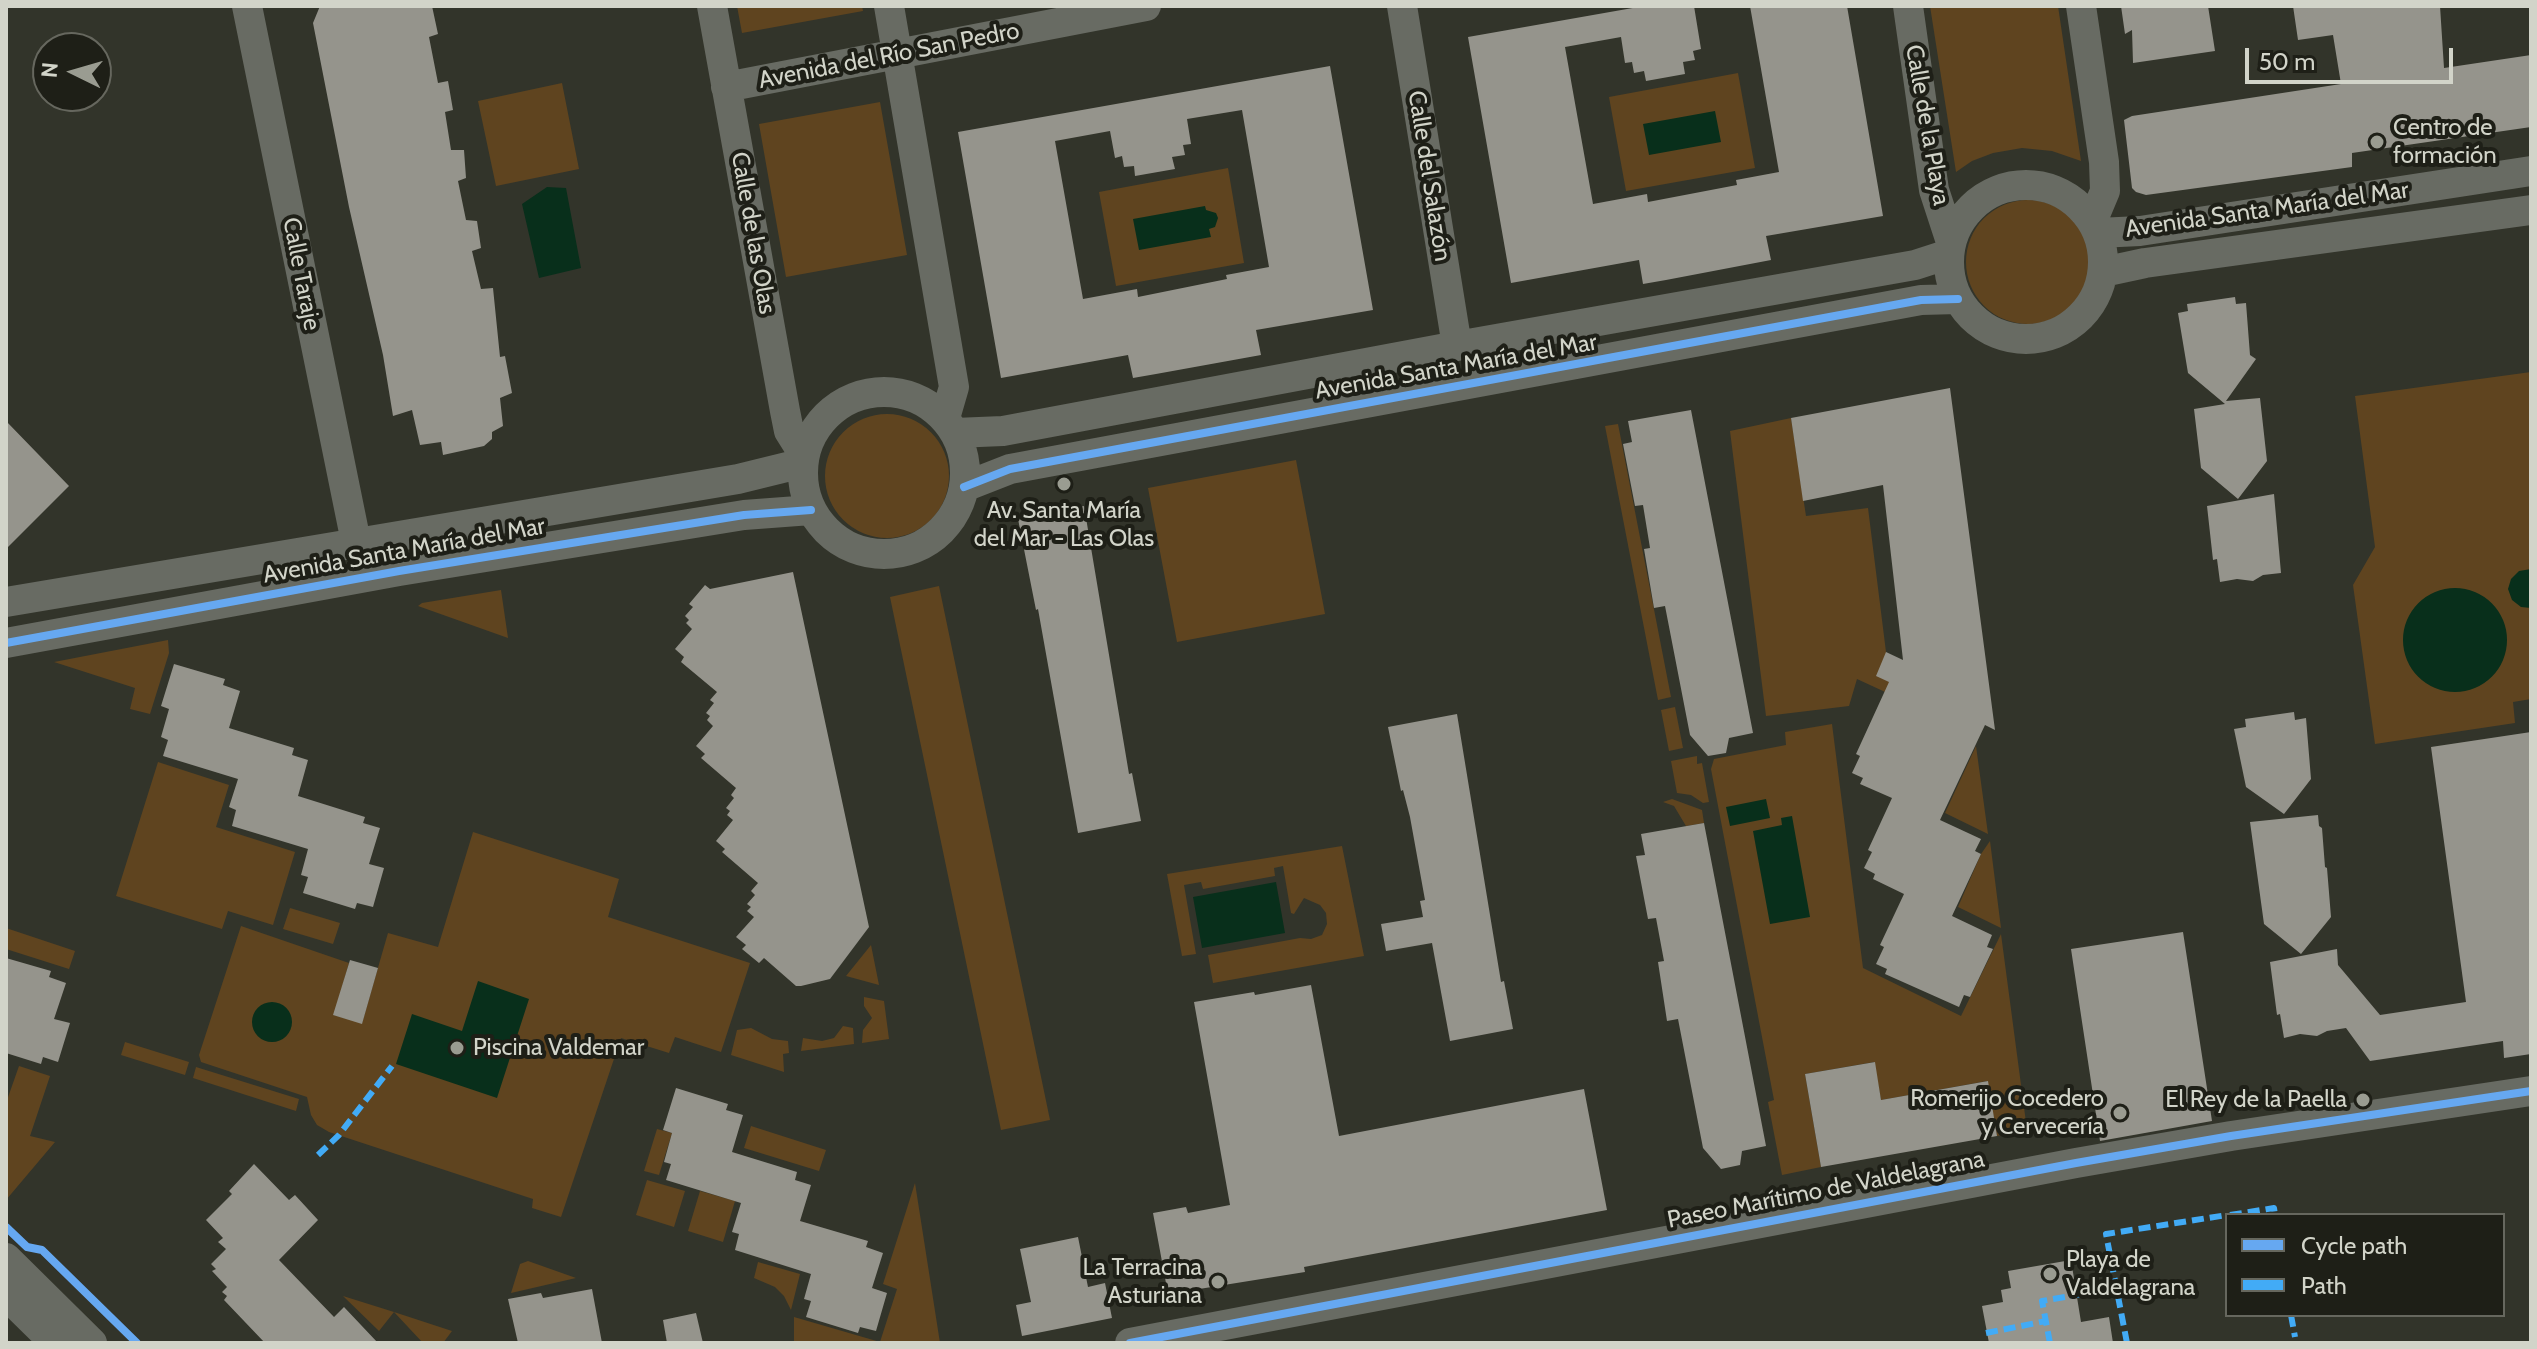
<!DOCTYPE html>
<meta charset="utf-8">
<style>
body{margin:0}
#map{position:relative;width:2537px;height:1349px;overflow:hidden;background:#32342a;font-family:Cabin,sans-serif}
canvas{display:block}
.frame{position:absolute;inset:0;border:8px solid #d2d4c9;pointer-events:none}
.legend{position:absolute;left:2225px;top:1213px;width:280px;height:104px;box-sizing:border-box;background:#1e1f17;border:2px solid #66675e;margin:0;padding:10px 14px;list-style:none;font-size:24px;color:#d2d4c9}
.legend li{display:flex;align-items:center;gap:16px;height:40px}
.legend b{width:40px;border:2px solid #66675e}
.north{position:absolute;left:32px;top:32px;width:80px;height:80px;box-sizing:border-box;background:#1e1f17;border:2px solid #66675e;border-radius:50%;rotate:275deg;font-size:22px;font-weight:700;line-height:32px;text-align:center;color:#d2d4c9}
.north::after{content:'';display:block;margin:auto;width:28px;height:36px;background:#9a9c91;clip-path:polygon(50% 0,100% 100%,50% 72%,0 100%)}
.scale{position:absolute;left:2245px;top:48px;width:208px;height:36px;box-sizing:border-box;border:4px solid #d2d4c9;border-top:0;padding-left:10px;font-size:24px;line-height:28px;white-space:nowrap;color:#d2d4c9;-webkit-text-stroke:6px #1e1f17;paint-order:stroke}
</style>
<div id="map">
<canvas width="2537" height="1349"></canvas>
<div class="frame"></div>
<ul class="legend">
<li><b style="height:10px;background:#66a8f1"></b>Cycle path</li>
<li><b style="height:10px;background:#42abf6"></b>Path</li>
</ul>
<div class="north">N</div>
<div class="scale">50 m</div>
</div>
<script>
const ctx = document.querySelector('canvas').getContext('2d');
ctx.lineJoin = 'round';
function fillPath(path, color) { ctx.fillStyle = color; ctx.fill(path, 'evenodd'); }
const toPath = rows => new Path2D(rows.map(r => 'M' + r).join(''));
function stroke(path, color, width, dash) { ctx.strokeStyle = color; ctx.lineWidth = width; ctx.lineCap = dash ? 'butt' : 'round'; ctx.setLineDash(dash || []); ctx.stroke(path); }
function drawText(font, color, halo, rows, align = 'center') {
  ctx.font = font + ' Cabin,sans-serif'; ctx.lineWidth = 8; ctx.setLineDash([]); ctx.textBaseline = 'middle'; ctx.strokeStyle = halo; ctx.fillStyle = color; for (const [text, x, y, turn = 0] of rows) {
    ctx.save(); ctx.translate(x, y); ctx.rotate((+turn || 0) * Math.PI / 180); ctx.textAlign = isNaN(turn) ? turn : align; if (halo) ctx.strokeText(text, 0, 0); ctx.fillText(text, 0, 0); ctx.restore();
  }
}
fillPath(toPath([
 [737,6,862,6,863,11,742,33],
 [1930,6,2058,6,2081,161,2052,151,2022,148,1993,153,1972,161,1956,172],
 [1738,73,1755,168,1626,191,1609,97],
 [562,83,579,169,496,186,478,101],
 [880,102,907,255,786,277,759,124],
 [1228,168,1244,263,1116,286,1099,192],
 '1966 262a62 62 0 1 1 124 0a62 62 0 1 1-124 0Z',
 [2531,372,2531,699,2513,702,2515,723,2375,744,2353,585,2375,547,2355,396],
 '825 476a62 62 0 1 1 124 0a62 62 0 1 1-124 0Z',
 [1791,418,1806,516,1868,508,1886,652,1897,685,1948,721,1857,679,1849,706,1766,716,1730,431],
 [1618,424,1671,697,1658,700,1605,426],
 [1296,460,1325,614,1177,642,1148,488],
 [939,586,1050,1120,1001,1130,890,597],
 [501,590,508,638,418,606,422,603],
 [168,640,169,653,150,714,130,709,135,688,54,662],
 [1675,707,1683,748,1669,751,1661,710],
 [1832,724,1863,968,1961,1016,2001,934,2027,1130,1997,1136,1987,1081,1881,1100,1874,1062,1805,1074,1821,1167,1782,1175,1768,1102,1774,1100,1711,769,1714,759,1786,745,1785,732],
 [1976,746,1988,834,1945,813],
 [1697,756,1697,764,1702,763,1709,802,1703,803,1691,795,1677,793,1671,761],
 [158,762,229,785,216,827,295,852,273,925,228,911,222,929,116,896],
 [1672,799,1702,810,1704,823,1686,826,1674,806,1663,802],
 [473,832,619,879,608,917,750,963,721,1052,675,1037,669,1053,621,1038,561,1217,532,1208,533,1199,329,1132,317,1125,311,1115,307,1097,201,1062,199,1055,241,926,349,963,334,1015,362,1023,388,933,438,947],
 [1990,841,2001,928,1958,907,1981,854],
 [1342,846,1364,956,1213,983,1208,955,1300,938,1311,939,1322,935,1327,924,1326,913,1320,905,1304,898,1294,914,1291,913,1283,866,1274,868,1275,876,1203,889,1201,882,1184,885,1196,954,1182,956,1167,874],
 [290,908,340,923,333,944,283,929],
 [6,928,75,951,69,969,6,949],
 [871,945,879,985,846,976],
 [864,997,884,1001,889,1039,862,1043,863,1030,872,1018,864,1006],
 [843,1026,853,1028,854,1044,801,1051,803,1038,822,1041,834,1038],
 [751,1028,772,1039,788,1041,789,1053,783,1054,784,1072,731,1055,737,1030],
 [125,1042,189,1062,185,1075,121,1055],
 [19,1066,50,1076,30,1136,55,1142,6,1200,6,1103],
 [196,1067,299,1099,296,1111,193,1078],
 [751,1126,826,1150,819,1171,744,1148],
 [657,1129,672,1133,659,1175,644,1171],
 [647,1180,685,1191,674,1227,636,1215],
 [915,1183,940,1343,794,1343,794,1317,880,1342,897,1289,883,1284],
 [700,1191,735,1201,723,1242,688,1231],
 [528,1261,576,1278,511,1293,520,1264],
 [758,1262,800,1274,791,1310,784,1296,775,1287,754,1278],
 [343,1296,394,1312,452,1331,443,1343,423,1343,394,1312,379,1331]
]), '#5f441f');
fillPath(toPath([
 [1715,111,1721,142,1649,155,1643,124],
 [547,187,566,188,581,268,539,278,522,204],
 [1205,206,1206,210,1216,213,1218,218,1215,227,1209,229,1211,237,1139,250,1133,219],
 [2531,569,2531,608,2521,607,2512,600,2508,589,2511,579,2519,571],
 '2403 640a52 52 0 1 1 104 0a52 52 0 1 1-104 0Z',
 [1766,799,1770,818,1730,826,1726,807],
 [1792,816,1810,917,1770,924,1753,831,1782,825,1781,818],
 [1276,882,1285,933,1202,948,1193,897],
 [478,981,529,999,497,1098,396,1064,412,1014,462,1031],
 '252 1022a20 20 0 1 1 40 0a20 20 0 1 1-40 0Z'
]), '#082f1b');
fillPath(toPath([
 [320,6,432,6,438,34,429,37,438,83,448,81,453,110,445,112,451,150,464,150,466,178,458,181,466,220,477,221,481,248,472,251,481,289,493,288,500,357,505,356,512,393,500,398,503,426,492,432,492,439,484,446,443,455,441,442,420,445,412,410,393,416,383,355,349,207,313,23],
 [1644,6,1694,6,1701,49,1693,51,1695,60,1683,62,1685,74,1646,81,1644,71,1634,73,1632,62,1625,63,1621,37,1565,47,1593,204,1647,194,1648,202,1737,185,1736,180,1779,172,1750,6,1847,6,1883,216,1766,236,1771,260,1666,280,1643,284,1639,260,1511,283,1468,37],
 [2121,6,2208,6,2215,51,2133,63,2132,30,2125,34],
 [2293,6,2440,6,2444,68,2531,55,2531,127,2352,153,2352,167,2146,195,2136,192,2132,188,2124,120,2132,116,2341,84,2333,35,2298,40],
 [1330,66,1373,310,1256,330,1261,355,1156,374,1133,378,1128,355,1001,378,958,132],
 [1242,110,1269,267,1226,275,1227,279,1138,297,1137,289,1083,299,1055,141,1110,131,1115,158,1122,156,1124,167,1134,166,1135,176,1175,169,1172,157,1185,155,1183,145,1191,144,1187,119],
 [2235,297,2236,304,2246,303,2250,355,2256,359,2226,401,2260,398,2267,461,2238,499,2201,468,2194,409,2225,404,2188,373,2178,313,2188,311,2187,304],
 [1950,388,1995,730,1985,725,1940,820,1981,839,1975,851,1981,854,1952,916,1992,935,1987,947,1993,949,1970,997,1964,995,1959,1007,1885,974,1887,969,1876,964,1884,947,1880,945,1904,894,1873,879,1875,874,1864,868,1872,852,1868,850,1892,798,1860,784,1863,778,1852,773,1860,756,1856,754,1889,682,1876,676,1886,652,1903,660,1883,485,1803,501,1791,418],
 [1691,410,1753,733,1729,738,1726,753,1708,756,1690,735,1665,606,1654,608,1644,549,1650,548,1643,505,1635,506,1623,444,1632,442,1628,421],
 [6,421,69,486,6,549],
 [2274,494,2281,573,2263,575,2253,581,2237,579,2220,582,2217,559,2213,560,2207,506],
 [1084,506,1129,774,1132,773,1141,821,1078,833,1038,609,1036,610,1018,519],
 [793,572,869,927,830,979,801,986,796,986,764,958,759,963,742,949,746,945,736,937,754,917,747,911,751,907,747,904,755,895,751,891,758,883,722,852,725,849,716,841,733,820,727,815,730,811,726,808,734,798,731,795,736,788,701,758,705,754,696,746,713,726,707,720,710,716,706,713,714,703,710,700,717,692,681,662,684,657,675,649,692,629,686,623,689,620,685,616,693,607,689,604,705,585,710,589],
 [174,664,225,679,223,685,240,691,229,728,294,748,292,755,308,760,298,796,365,817,363,823,380,828,369,864,384,868,373,907,357,903,355,909,303,893,308,877,301,875,308,849,232,826,236,810,229,807,238,779,163,756,168,740,161,737,169,709,161,706],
 [2294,712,2295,720,2306,718,2311,779,2284,814,2246,787,2234,729,2246,727,2245,719],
 [1457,714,1501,982,1504,981,1513,1029,1450,1041,1432,943,1386,951,1381,924,1423,917,1420,901,1425,900,1410,817,1403,790,1401,791,1388,727],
 [2531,732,2531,1054,2504,1058,2503,1041,2370,1061,2346,1028,2327,1031,2317,1036,2300,1034,2284,1038,2280,1014,2277,1015,2270,962,2337,949,2338,965,2380,1015,2466,1002,2431,747],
 [2318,815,2319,826,2322,828,2325,867,2327,868,2331,917,2301,954,2264,924,2250,822],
 [1704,823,1766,1146,1742,1151,1740,1165,1721,1169,1703,1148,1678,1019,1667,1021,1658,962,1664,961,1656,918,1648,919,1636,856,1645,855,1641,834],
 [2183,932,2212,1121,2100,1141,2071,949],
 [6,958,51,971,49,977,66,983,54,1019,70,1023,58,1062,43,1057,41,1064,6,1053],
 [350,960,378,968,362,1024,333,1015],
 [1311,985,1339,1136,1584,1089,1607,1210,1304,1267,1305,1272,1168,1294,1153,1213,1186,1207,1188,1213,1230,1205,1194,1002,1254,992,1255,995],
 [1875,1062,1881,1100,1988,1081,1997,1136,1821,1167,1805,1074],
 [676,1088,728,1104,726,1110,743,1115,732,1152,797,1172,795,1180,811,1185,800,1221,868,1241,866,1247,883,1253,872,1288,887,1293,876,1331,860,1327,858,1333,806,1317,811,1301,804,1299,811,1274,735,1250,739,1234,732,1232,741,1203,666,1180,671,1164,664,1162,672,1133,663,1130],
 [254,1164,289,1200,295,1195,318,1220,279,1260,334,1317,344,1307,378,1343,265,1343,224,1300,227,1296,222,1292,227,1287,212,1271,216,1269,211,1264,226,1249,218,1242,223,1238,206,1220,232,1194,229,1191],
 [1078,1237,1088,1287,1105,1283,1112,1318,1022,1336,1016,1305,1031,1302,1020,1249],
 [2071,1260,2081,1322,2109,1317,2113,1343,1989,1343,1982,1306,2003,1302,2001,1290,2011,1288,2008,1271],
 [592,1289,602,1343,518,1343,508,1299,541,1293,543,1298],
 [696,1313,703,1343,667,1343,663,1320]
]), '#95948c');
stroke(toPath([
 [247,6,356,542],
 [712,6,785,411,789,431,804,455],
 [889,6,954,387,945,418],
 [1402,6,1457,346],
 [1908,6,1934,190,1951,242],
 [2081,6,2104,162,2105,191,2092,222],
 [726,87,1146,6],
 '1949 262a77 77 0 1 1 154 0a77 77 0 1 1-154 0Z',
 [2098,233,2140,231,2531,171],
 [2103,272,2145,263,2531,210],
 '803 473a81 81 0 1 1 162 0a81 81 0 1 1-162 0Z',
 [955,433,1003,431,1457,346,1915,265,1949,254],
 [964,487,1010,469,1921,300,1958,299],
 [6,602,738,479,803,463],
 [6,643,399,571,744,515,811,510],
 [6,1258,92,1343],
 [6,1295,55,1343],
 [1130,1343,2076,1163,2231,1136,2531,1091]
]), '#686b63', 30);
stroke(toPath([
 [318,1155,339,1135,392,1066],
 [2230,1215,2274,1208,2275,1215],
 [2291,1315,2295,1337],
 [1986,1333,2046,1321],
 [2050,1343,2042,1301,2116,1288],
 [2127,1343,2106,1234,2227,1215]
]), '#42abf6', 6, [12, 6]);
stroke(toPath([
 [964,487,1010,469,1921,300,1958,299],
 [6,643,399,571,744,515,811,510],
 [6,1227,27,1247,42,1250,137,1343],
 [1130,1343,2076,1163,2231,1136,2531,1091]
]), '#66a8f1', 8);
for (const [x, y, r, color] of [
 [2377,142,8,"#9a9c91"],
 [1064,484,8,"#9a9c91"],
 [457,1048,8,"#9a9c91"],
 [2363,1100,8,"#9a9c91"],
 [2120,1113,8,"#9a9c91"],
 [2050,1274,8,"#9a9c91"],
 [1218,1282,8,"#9a9c91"]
]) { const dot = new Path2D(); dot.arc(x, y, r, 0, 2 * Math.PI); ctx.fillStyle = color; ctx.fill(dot); stroke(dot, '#1e1f17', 3); }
drawText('24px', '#d2d4c9', '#1e1f17', [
 ["Avenida del Río San Pedro",889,56,-11],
 ["Calle de la Playa",1927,125,80],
 ["Calle del Salazón",1429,176,81],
 ["Avenida Santa María del Mar",2267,210,-8],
 ["Calle de las Olas",753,233,80],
 ["Calle Taraje",301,274,79],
 ["Avenida Santa María del Mar",1456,367,-10],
 ["Avenida Santa María del Mar",404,551,-10],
 ["Paseo Marítimo de Valdelagrana",1826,1190,-11]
]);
drawText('24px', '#d2d4c9', '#1e1f17', [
 ["Centro de",2393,128],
 ["formación",2393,156],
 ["Av. Santa María",1064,511,"center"],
 ["del Mar - Las Olas",1064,539,"center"],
 ["Piscina Valdemar",473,1048],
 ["Romerijo Cocedero",2104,1099,"right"],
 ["y Cervecería",2104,1127,"right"],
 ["El Rey de la Paella",2347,1100,"right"],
 ["Playa de",2066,1260],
 ["Valdelagrana",2066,1288],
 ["La Terracina",1202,1268,"right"],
 ["Asturiana",1202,1296,"right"]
], 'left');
</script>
